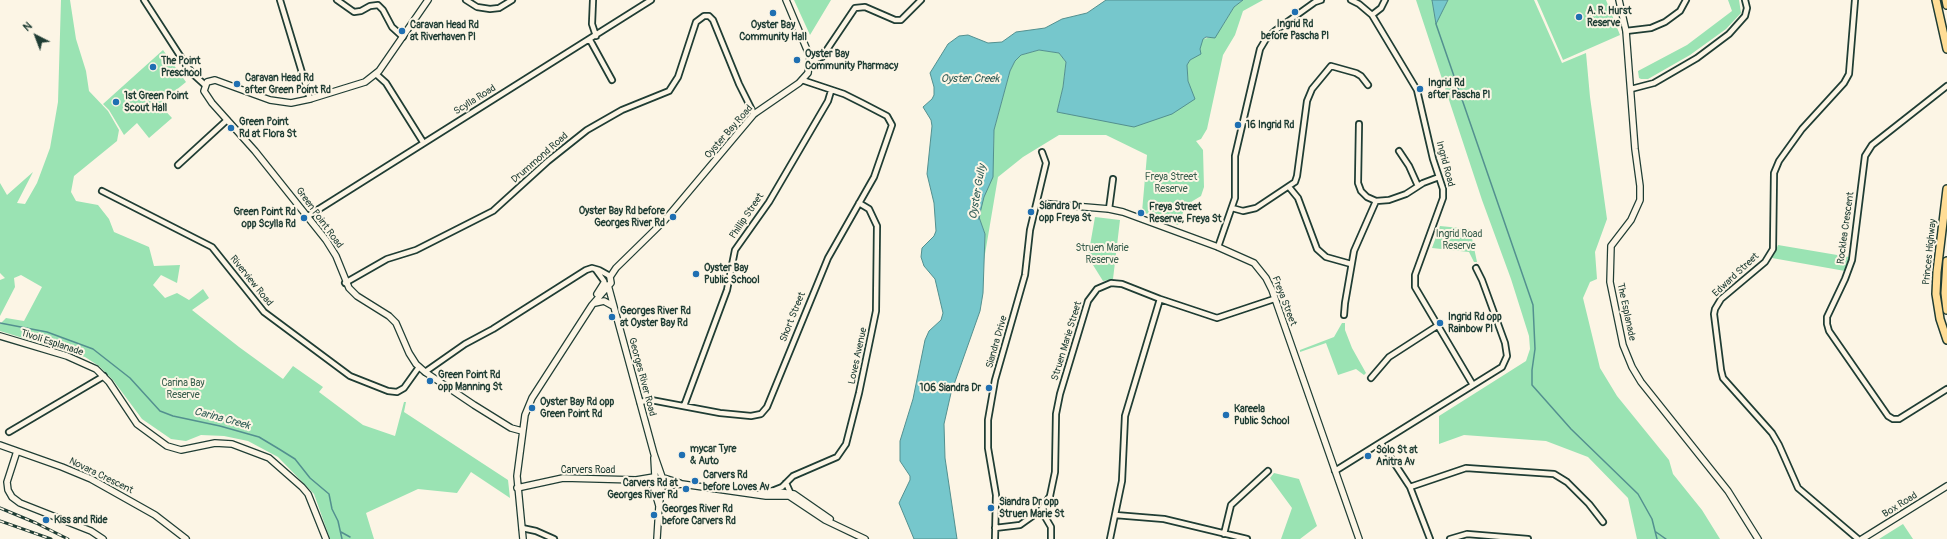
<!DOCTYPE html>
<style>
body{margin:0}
#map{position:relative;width:1947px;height:539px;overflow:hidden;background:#fcf5e5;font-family:Pangolin,sans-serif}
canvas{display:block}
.north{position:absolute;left:16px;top:16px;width:40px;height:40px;-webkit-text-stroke:3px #fcf5e5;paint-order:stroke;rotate:318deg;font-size:11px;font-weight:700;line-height:16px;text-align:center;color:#1f3d34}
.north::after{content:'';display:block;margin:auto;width:14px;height:18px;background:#1f3d34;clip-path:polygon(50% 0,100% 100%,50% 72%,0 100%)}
</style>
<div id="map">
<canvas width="1947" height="539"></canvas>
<div class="north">N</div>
</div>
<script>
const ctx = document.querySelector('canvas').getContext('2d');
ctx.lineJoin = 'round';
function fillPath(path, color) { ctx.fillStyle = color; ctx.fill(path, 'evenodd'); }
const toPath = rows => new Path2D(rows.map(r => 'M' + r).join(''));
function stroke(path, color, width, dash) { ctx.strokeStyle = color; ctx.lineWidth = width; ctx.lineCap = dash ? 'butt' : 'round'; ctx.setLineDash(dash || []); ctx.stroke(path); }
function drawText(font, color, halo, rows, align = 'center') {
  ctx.font = font + ' Pangolin,sans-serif'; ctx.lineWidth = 4; ctx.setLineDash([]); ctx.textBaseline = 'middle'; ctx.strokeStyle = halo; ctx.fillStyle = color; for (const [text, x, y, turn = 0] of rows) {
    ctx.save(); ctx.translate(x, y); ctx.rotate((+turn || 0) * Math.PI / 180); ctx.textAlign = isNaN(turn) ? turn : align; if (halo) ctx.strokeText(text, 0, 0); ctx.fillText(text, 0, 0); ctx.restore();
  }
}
fillPath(toPath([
 [61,0,70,0,76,39,86,71,89,91,108,111,119,130,117,141,74,176,71,192,76,201,98,205,109,219,114,232,149,247,154,266,180,265,177,283,161,275,153,285,165,298,177,293,189,300,203,289,209,298,192,310,239,347,283,379,293,366,323,387,319,392,363,425,395,436,404,402,406,402,404,412,508,480,510,498,471,472,457,493,418,489,366,513,374,539,330,539,314,494,278,457,248,441,224,436,201,435,186,441,171,439,142,419,113,380,99,366,85,357,0,331,0,324,6,318,24,321,42,287,21,275,14,278,15,287,0,316,0,280,5,278,0,273,0,183,7,195,33,172,17,203,25,204,37,183,50,148,58,102],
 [794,0,831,0,810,35],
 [1243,0,1263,0,1243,11,1235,35,1223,55,1207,129,1201,139,1196,141,1203,150,1204,187,1201,196,1186,205,1178,225,1142,212,1147,155,1106,135,1059,135,1023,157,998,177,984,260,985,234,979,217,994,150,994,130,1010,71,1015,61,1021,55,1039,50,1059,53,1066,62,1063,87,1057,112,1095,118,1194,99,1188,81,1187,65,1190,60,1196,56,1203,39,1212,37,1223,25,1234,7],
 [1416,0,1432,0,1436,23,1448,0,1534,0,1562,63,1586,53,1590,97,1607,219,1595,252,1597,279,1590,282,1583,298,1600,368,1617,396,1669,460,1673,474,1702,510,1720,539,1637,539,1628,498,1588,457,1546,441,1464,435,1439,444,1439,416,1526,361,1530,349,1529,336,1511,279,1482,200],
 [1537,0,1606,0,1620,35,1563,60],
 [1728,0,1739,0,1741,13,1726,29,1690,55,1648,79,1641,79,1639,78,1638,71,1687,45,1732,11],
 [163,50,186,82,159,104,172,118,149,138,137,123,124,135,109,110,103,104],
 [1095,217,1120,220,1113,279,1103,281,1088,257],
 [1440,226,1470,229,1477,262,1474,262,1469,252,1432,248],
 [1778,245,1849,257,1845,271,1772,258],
 [1342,323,1345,323,1345,330,1352,348,1366,373,1364,375,1356,369,1338,375,1326,343,1300,352,1300,350,1334,337],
 [1274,473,1299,479,1317,526,1300,539,1281,539,1292,508,1270,478],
 [1903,524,1913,539,1879,539]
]), '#9ae3b3');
const water = toPath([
 [1106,0,1243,0,1234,7,1215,38,1206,37,1203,39,1200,49,1201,54,1190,60,1187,65,1188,81,1195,99,1172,114,1134,127,1057,112,1063,87,1066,62,1059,53,1039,50,1021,55,1015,61,1010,71,994,130,993,177,984,197,979,217,985,234,983,293,980,311,951,393,944,424,945,458,957,539,914,539,899,503,910,480,910,476,900,461,900,441,913,399,925,340,929,331,941,320,943,313,935,279,924,266,921,257,922,248,934,236,936,231,934,203,927,174,932,126,931,120,923,107,932,99,934,95,934,87,930,73,948,44,959,36,968,35,988,43,1002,42,1016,32,1045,28,1062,19,1087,13,1106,0],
 [1432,0,1448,0,1436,24,1432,0]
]);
fillPath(water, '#76c7cc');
stroke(water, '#53908f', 1);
stroke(toPath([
 [1436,24,1533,305,1535,349,1532,370,1532,385,1571,429,1638,494,1652,519,1657,539],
 [979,219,980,211],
 [0,323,47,332,93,349,130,378,160,411,173,416,220,426,259,437,279,449,295,459,310,478,329,494,332,509,338,521,342,539],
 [341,532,350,537],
 [1656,532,1666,539]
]), '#53908f', 1.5);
const minor = toPath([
 [144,0,186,65,194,75,205,85],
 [280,0,310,99],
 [337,0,354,12,361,11,370,6,378,5,383,10,392,27,403,37],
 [466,0,477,7,490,9,499,8,512,0],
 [593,0,592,24,596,36],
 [1351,0,1359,4,1372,15,1417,90,1433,159,1443,189,1443,198,1415,275,1415,287,1473,385],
 [1855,0,1849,74,1844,83,1802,129,1779,161,1774,173,1773,249,1765,262,1721,299,1715,309,1714,314,1721,370,1723,378,1772,433,1779,445,1798,488,1858,539],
 [1372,15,1381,8,1385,0],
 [1626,31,1651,28,1665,22,1680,11,1686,0],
 [590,40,612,80],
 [811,61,822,57,855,8,865,7,895,20,901,20,921,0],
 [376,74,386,83,423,142],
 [1947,86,1872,145,1865,156,1852,260,1845,279,1827,317,1827,324,1829,331,1888,416,1893,419,1899,419,1947,389],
 [1631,89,1654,83,1697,58,1729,34,1745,16,1747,8,1745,0],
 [1359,124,1358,183,1361,191,1367,197,1376,201,1389,200,1406,194,1423,183,1439,177],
 [1399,151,1409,166,1418,186],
 [178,165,227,120],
 [1289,187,1298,198,1317,249,1326,257,1351,264],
 [102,191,212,247,264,312,350,376,388,391,397,392,404,388,419,367],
 [1232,208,1243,211,1256,208,1295,182,1297,176,1307,101,1312,89,1331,66,1356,73,1361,76,1368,85],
 [1109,209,1113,179],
 [308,216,651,0],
 [1218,247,1235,198,1235,156,1260,49,1266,39,1276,30,1315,2,1321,0],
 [596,270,604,281],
 [345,283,387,259,416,250,493,211,548,161,587,130,622,110,669,91,678,77,696,22,704,16,709,16,713,20,739,84,754,114],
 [1344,315,1345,303,1354,251,1376,201],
 [425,372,465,344,493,329,586,270,592,268,599,270,608,275],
 [1371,378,1389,357,1437,326],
 [640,402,651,400,720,413,751,416,761,414,767,407,828,258,874,177,892,125,887,116,862,103,844,94,802,80],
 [684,406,727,290,735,250,769,202,828,101,831,91],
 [9,432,104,376],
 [1381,443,1410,487,1430,539],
 [1335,471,1502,367,1507,356,1505,343,1482,280,1476,268],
 [786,483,790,492],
 [1410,487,1466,468,1554,474,1567,482,1589,504,1603,522],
 [772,491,782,487,793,476,837,457,846,444,859,393,876,311,877,226,869,209,859,203],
 [1041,510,1051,527,1051,539],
 [1115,515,1164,519,1247,539],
 [522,528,536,531,554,539],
 [995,528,1020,525,1041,510,1050,496,1055,472,1056,414,1060,394,1088,301,1097,289,1111,283,1122,284,1160,299,1217,318,1274,299],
 [1224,534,1231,505,1268,471],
 [995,539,996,495,988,448,988,420,995,380,1025,275,1030,230,1046,163,1042,152],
 [1110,539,1122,481,1125,416,1160,299],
 [1450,539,1467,534,1528,539]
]);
const tertiary = toPath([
 [428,0,379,71,365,82,310,99,291,103,270,100,215,80,207,82,204,91,212,103,255,151,326,240,336,256,349,288,357,296,389,316,396,323,409,353,416,364,425,372,474,405,511,428,522,431],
 [1619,0,1626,31,1635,149,1640,186,1640,200,1631,220,1611,246,1610,282,1623,345,1632,367,1641,382,1728,491,1758,539],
 [1038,203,1109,209,1123,212,1218,247,1254,263,1266,278,1272,290,1359,539],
 [610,277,616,268,664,221,754,114,799,83,808,73,810,57,786,0],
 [608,285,654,454,662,477],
 [597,294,604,283],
 [595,303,604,301,613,306],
 [0,336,67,356,96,369,109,382,137,424,167,446,181,450,215,443,232,444,269,458,302,487,308,494,326,539],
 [0,445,62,467,91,479,155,515,186,539],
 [17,451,7,482,8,490,12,497,20,503,91,531,103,539],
 [654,458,655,476],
 [654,477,652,482,659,506],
 [664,478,680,483],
 [653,486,659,488,664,484],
 [663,486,682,484,766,496,789,496,825,520,865,539],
 [517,488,563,478,636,480,654,477],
 [761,493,772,491,794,494,830,519],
 [523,539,517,476,525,415,532,398,592,305,611,283,610,277],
 [657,539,659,506,662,487],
 [1862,539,1947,486]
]);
const trunk = toPath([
 [1936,0,1947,49],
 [1946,0,1947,5],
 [1947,189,1937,272,1936,294,1940,319,1947,340],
 [1947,261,1945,293,1947,310]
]);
stroke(minor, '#1f3d34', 8);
stroke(tertiary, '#1f3d34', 8);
stroke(trunk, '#1f3d34', 10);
stroke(minor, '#fcf5e5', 4.5);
stroke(tertiary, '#fcf5e5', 5.5);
stroke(trunk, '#ffdd96', 7);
const rail = toPath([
 [0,508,36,523,68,539],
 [0,521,51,539]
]);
stroke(rail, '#1f3d34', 3);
stroke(rail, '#fcf5e5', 1.5, [4.5]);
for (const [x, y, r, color] of [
 [1295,12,4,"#1f6fb2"],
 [773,13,4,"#1f6fb2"],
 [1579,17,4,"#1f6fb2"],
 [402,31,4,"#1f6fb2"],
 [797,60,4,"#1f6fb2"],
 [153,67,4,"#1f6fb2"],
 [237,84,4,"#1f6fb2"],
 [1420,89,4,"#1f6fb2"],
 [116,102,4,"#1f6fb2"],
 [1238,125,4,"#1f6fb2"],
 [231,128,4,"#1f6fb2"],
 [1031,212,4,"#1f6fb2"],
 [1141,213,4,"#1f6fb2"],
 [673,217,4,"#1f6fb2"],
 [304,218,4,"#1f6fb2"],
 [696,274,4,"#1f6fb2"],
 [612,317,4,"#1f6fb2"],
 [1440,323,4,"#1f6fb2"],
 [430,381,4,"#1f6fb2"],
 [989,388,4,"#1f6fb2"],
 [532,408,4,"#1f6fb2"],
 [1226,415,4,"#1f6fb2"],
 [682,455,4,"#1f6fb2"],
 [1368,456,4,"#1f6fb2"],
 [695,481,4,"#1f6fb2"],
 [686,489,4,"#1f6fb2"],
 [991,508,4,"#1f6fb2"],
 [654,515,4,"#1f6fb2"],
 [46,520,4,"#1f6fb2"]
]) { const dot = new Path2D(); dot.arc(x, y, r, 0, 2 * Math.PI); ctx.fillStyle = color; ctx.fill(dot); stroke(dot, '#fcf5e5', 1.5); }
drawText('bold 10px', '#1f3d34', '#fcf5e5', [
 ["A. R. Hurst",1587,11],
 ["Reserve",1587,23],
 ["Ingrid Rd",1295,24,"center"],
 ["before Pascha Pl",1295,36,"center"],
 ["Caravan Head Rd",410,25],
 ["at Riverhaven Pl",410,37],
 ["Oyster Bay",773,25,"center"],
 ["Community Hall",773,37,"center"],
 ["Oyster Bay",805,54],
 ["Community Pharmacy",805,66],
 ["The Point",161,61],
 ["Preschool",161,73],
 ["Caravan Head Rd",245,78],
 ["after Green Point Rd",245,90],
 ["Ingrid Rd",1428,83],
 ["after Pascha Pl",1428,95],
 ["1st Green Point",124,96],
 ["Scout Hall",124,108],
 ["Green Point",239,122],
 ["Rd at Flora St",239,134],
 ["16 Ingrid Rd",1246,125],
 ["Siandra Dr",1039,206],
 ["opp Freya St",1039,218],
 ["Freya Street",1149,207],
 ["Reserve, Freya St",1149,219],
 ["Oyster Bay Rd before",665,211,"right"],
 ["Georges River Rd",665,223,"right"],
 ["Green Point Rd",296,212,"right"],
 ["opp Scylla Rd",296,224,"right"],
 ["Oyster Bay",704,268],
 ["Public School",704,280],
 ["Georges River Rd",620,311],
 ["at Oyster Bay Rd",620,323],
 ["Ingrid Rd opp",1448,317],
 ["Rainbow Pl",1448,329],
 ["Green Point Rd",438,375],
 ["opp Manning St",438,387],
 ["106 Siandra Dr",981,388,"right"],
 ["Oyster Bay Rd opp",540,402],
 ["Green Point Rd",540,414],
 ["Kareela",1234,409],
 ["Public School",1234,421],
 ["mycar Tyre",690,449],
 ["& Auto",690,461],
 ["Solo St at",1376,450],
 ["Anitra Av",1376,462],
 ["Carvers Rd",703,475],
 ["before Loves Av",703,487],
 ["Carvers Rd at",678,483,"right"],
 ["Georges River Rd",678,495,"right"],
 ["Siandra Dr opp",999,502],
 ["Struen Marie St",999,514],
 ["Georges River Rd",662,509],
 ["before Carvers Rd",662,521],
 ["Kiss and Ride",54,520]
], 'left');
drawText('10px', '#1f3d34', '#fcf5e5', [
 ["Scylla Road",475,100,-32],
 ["Oyster Bay Road",729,132,-49],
 ["Drummond Road",540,158,-41],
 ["Ingrid Road",1445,164,75],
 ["Phillip Street",747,216,-56],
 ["Green Point Road",319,218,54],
 ["Rocklea Crescent",1846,228,-82],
 ["Princes Highway",1930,252,-84],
 ["Edward Street",1736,275,-43],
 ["Riverview Road",251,281,51],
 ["Freya Street",1284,301,69],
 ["The Esplanade",1626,312,78],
 ["Short Street",793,317,-68],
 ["Struen Marie Street",1067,341,-73],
 ["Siandra Drive",997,342,-74],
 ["Tivoli Esplanade",52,343,18],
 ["Loves Avenue",858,356,-78],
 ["Georges River Road",642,377,75],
 ["Carvers Road",588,470],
 ["Novara Crescent",101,476,26],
 ["Box Road",1900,505,-32]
]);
drawText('10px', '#385e4d', '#fcf5e5', [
 ["Freya Street",1171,177],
 ["Reserve",1171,189],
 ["Ingrid Road",1459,234],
 ["Reserve",1459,246],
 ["Struen Marie",1102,248],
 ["Reserve",1102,260],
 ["Carina Bay",183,383],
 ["Reserve",183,395]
]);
drawText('italic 11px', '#35605a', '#fcf5e5', [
 ["Oyster Creek",970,79],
 ["Oyster Gully",978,192,-80],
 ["Carina Creek",222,419,15]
]);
</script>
